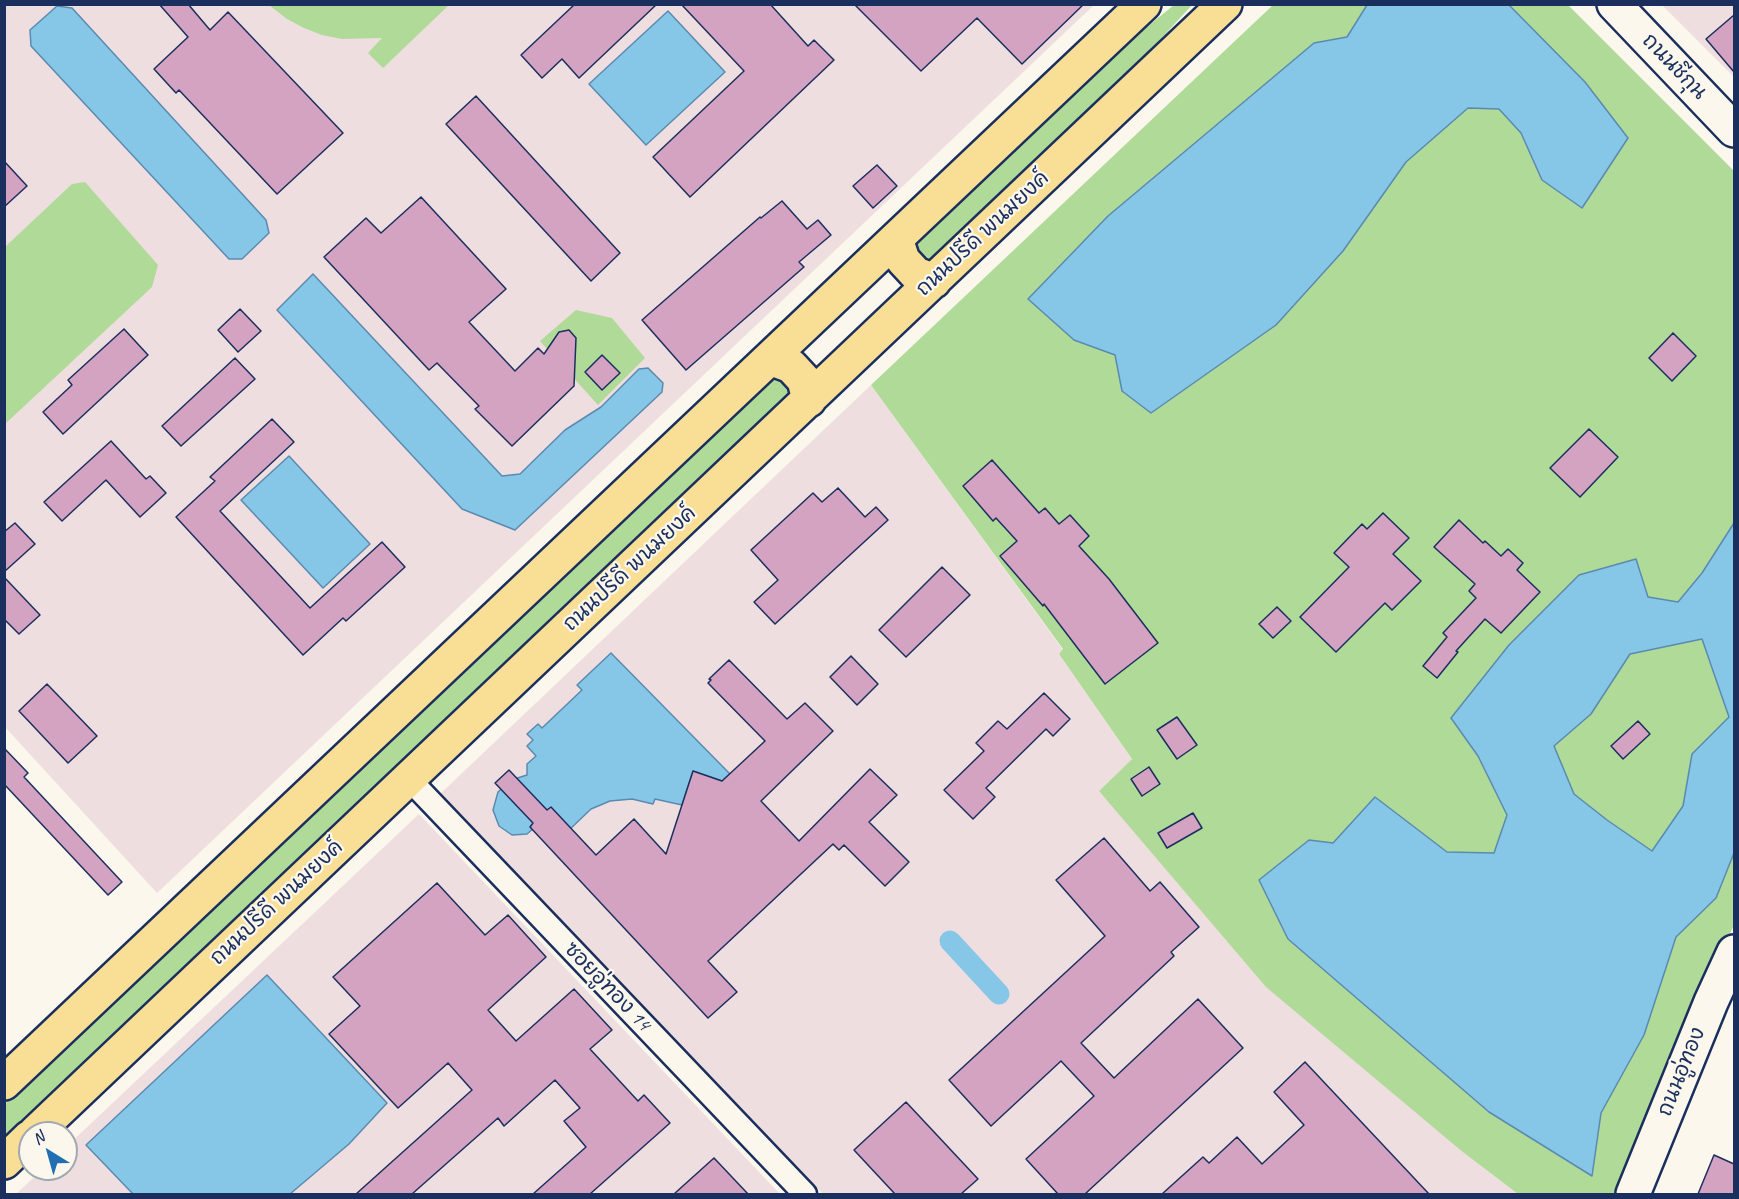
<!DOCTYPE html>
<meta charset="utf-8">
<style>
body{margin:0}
#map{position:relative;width:1739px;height:1199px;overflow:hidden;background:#fbf7ec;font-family:Caveat,sans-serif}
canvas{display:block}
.frame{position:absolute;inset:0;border:6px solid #1b2f5e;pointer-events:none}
.north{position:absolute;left:18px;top:1121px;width:60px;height:60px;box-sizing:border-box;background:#fbf7ec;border:2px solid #a1a7b3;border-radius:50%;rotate:323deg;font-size:16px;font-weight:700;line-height:24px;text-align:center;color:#1b2f5e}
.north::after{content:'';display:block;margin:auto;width:21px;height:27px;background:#1f6fb2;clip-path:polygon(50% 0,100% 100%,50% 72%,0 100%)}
</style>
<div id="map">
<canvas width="1739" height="1199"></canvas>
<div class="frame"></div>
<div class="north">N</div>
</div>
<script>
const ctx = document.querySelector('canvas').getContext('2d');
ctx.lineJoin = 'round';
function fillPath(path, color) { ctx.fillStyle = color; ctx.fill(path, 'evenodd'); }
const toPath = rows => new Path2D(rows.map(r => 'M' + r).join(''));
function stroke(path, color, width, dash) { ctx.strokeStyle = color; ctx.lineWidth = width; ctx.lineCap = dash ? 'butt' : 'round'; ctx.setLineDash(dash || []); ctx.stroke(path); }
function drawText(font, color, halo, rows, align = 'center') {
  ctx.font = font + ' Caveat,"Playpen Sans Thai",sans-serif'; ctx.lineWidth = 4.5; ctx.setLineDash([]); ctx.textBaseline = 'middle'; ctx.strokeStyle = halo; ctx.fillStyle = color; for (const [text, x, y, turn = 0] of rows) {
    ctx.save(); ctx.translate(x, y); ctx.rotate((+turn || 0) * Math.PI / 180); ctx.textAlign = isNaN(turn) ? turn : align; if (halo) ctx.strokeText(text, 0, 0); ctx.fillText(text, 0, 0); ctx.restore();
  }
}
fillPath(toPath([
 [5,5,1094,5,157,893,5,727],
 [1662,5,1734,5,1734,77],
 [871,385,1063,650,1059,654,1132,759,1099,791,1464,1153,1518,1194,823,1194,440,794],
 [419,814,780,1194,16,1194,43,1169,66,1169,66,1147]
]), '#efdedf');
fillPath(toPath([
 [269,5,449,5,383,68,368,53,382,38,342,39,322,35,304,28,287,19],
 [1174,5,1192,5,1109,95,933,260,927,260,921,258,915,247,916,241,1090,73],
 [1273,5,1568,5,1734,171,1734,925,1672,1055,1614,1194,1518,1194,1464,1153,1266,987,1099,791,1132,759,1059,654,1063,649,871,385],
 [85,182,158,265,152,287,5,424,5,247,72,184],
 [576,310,612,318,645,358,598,405,540,341],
 [777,373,795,392,5,1143,5,1104]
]), '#afda98');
const water = toPath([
 [1367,5,1509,5,1585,82,1628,138,1582,208,1542,180,1521,133,1499,109,1468,108,1406,162,1343,251,1276,325,1151,413,1122,391,1115,355,1074,340,1028,299,1108,216,1314,43,1347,37,1367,5],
 [57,6,72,8,266,220,269,233,242,259,229,259,31,46,30,30,57,6],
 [668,11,725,72,646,145,589,84,668,11],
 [313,274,502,476,520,474,565,430,601,407,639,369,648,368,663,383,662,392,515,530,462,509,277,310,313,274],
 [289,456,370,544,323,588,241,500,289,456],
 [1734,523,1734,853,1716,898,1676,937,1644,1035,1601,1113,1592,1176,1489,1112,1288,939,1259,880,1309,840,1333,843,1375,797,1447,852,1494,853,1507,815,1478,756,1451,718,1509,645,1579,575,1636,559,1648,597,1678,602,1702,573,1734,523],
 [1702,639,1729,717,1692,754,1683,806,1652,851,1607,820,1574,794,1554,746,1591,714,1630,654,1702,639],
 [611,653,730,774,722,781,693,771,682,805,655,799,653,804,632,799,610,801,591,809,568,831,551,813,527,834,512,835,499,826,493,810,498,792,511,780,527,775,527,764,536,756,527,746,533,740,527,734,538,724,542,728,582,690,577,685,611,653],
 [267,975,387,1103,349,1144,290,1194,133,1194,86,1145,267,975]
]);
fillPath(water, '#86c7e7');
stroke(water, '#5b8ab0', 1.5);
stroke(toPath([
 [950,941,999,994]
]), '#86c7e7', 21);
const building = toPath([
 [159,4,188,4,210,30,228,12,343,133,277,194,179,90,176,93,154,69,188,37,159,4],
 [575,4,657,4,579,78,562,59,542,78,521,55,575,4],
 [681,4,770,4,808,46,814,40,834,60,690,197,653,157,744,71,681,4],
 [854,4,1084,4,1022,64,977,18,921,71,854,4],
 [1734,15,1734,72,1706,39,1734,15],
 [476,96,620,253,591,281,446,124,476,96],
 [4,161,27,186,4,207,4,161],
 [877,165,897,186,873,208,853,186,877,165],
 [421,197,506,289,469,322,515,371,538,348,544,354,559,332,569,330,576,338,574,386,512,446,475,409,479,406,437,363,429,370,324,257,366,218,381,233,421,197],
 [782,201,807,229,818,220,831,235,799,262,804,267,686,370,642,320,760,217,761,218,782,201],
 [240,309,261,331,238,352,218,330,240,309],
 [124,329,148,355,63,434,43,412,72,385,68,380,124,329],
 [1673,333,1696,356,1672,381,1649,358,1673,333],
 [602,355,620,373,602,390,585,372,602,355],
 [235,358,255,379,181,446,162,426,235,358],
 [272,419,294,442,220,511,310,608,382,542,405,567,346,621,343,618,303,655,176,517,215,481,210,477,272,419],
 [1589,429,1618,457,1580,497,1550,468,1589,429],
 [111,441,146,479,150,476,166,493,140,517,106,480,62,521,44,502,111,441],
 [992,460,1039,513,1045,508,1059,524,1070,515,1089,536,1079,546,1109,579,1158,643,1105,684,1044,604,1043,606,1000,556,1017,541,996,518,993,521,963,486,992,460],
 [838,488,865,517,876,507,888,520,775,624,754,602,778,580,751,550,813,493,822,502,838,488],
 [1383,513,1409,538,1393,554,1421,581,1392,610,1385,603,1336,652,1300,617,1349,567,1334,553,1362,524,1367,529,1383,513],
 [1459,520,1483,543,1485,541,1501,556,1508,549,1523,563,1517,570,1540,592,1501,633,1485,619,1456,651,1458,652,1437,678,1423,666,1447,637,1443,633,1476,598,1469,591,1475,584,1434,547,1459,520],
 [15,523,35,544,4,572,4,532,15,523],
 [942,567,970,595,906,657,879,630,942,567],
 [4,577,40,615,19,634,4,619,4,577],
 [1277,607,1291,621,1273,638,1259,624,1277,607],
 [851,656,878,684,857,705,830,677,851,656],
 [729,660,787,719,805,703,833,731,761,801,799,841,870,769,897,795,869,822,909,862,885,886,844,845,839,850,833,844,708,961,737,992,708,1018,530,827,533,823,495,783,509,770,547,810,551,807,596,855,634,819,666,854,693,771,722,781,765,741,708,683,711,680,709,679,729,660],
 [47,684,97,736,68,763,19,711,47,684],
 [1044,693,1070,719,1053,736,1046,729,986,788,995,797,973,819,944,790,984,751,976,743,998,721,1007,729,1044,693],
 [1177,717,1197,745,1177,759,1157,730,1177,717],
 [1638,721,1650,734,1623,759,1611,746,1638,721],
 [4,748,28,773,24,777,122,882,108,895,4,784,4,748],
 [1149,767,1160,784,1142,796,1131,779,1149,767],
 [1193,813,1202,828,1167,848,1158,833,1193,813],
 [1104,838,1150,891,1160,882,1199,927,1171,952,1174,956,1081,1043,1114,1078,1198,999,1243,1048,1085,1194,1058,1194,1026,1159,1094,1096,1061,1061,991,1126,949,1080,1105,936,1056,880,1104,838],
 [437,883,485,935,508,915,546,957,488,1010,516,1041,574,989,612,1030,590,1049,638,1101,644,1095,670,1123,590,1194,533,1194,586,1147,564,1121,580,1108,555,1080,504,1126,498,1118,412,1194,356,1194,472,1090,448,1063,398,1108,329,1034,360,1006,333,977,437,883],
 [1305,1062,1429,1194,1162,1194,1203,1157,1209,1163,1237,1137,1262,1164,1304,1125,1274,1092,1305,1062],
 [906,1102,978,1179,961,1194,895,1194,854,1150,906,1102],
 [1714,1155,1734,1164,1734,1194,1698,1194,1714,1155],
 [714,1158,748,1194,674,1194,714,1158]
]);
fillPath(building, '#d4a3c1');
stroke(building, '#1b2f5e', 1.5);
const street = toPath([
 [409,779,805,1194]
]);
const secondary = toPath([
 [1614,4,1734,130],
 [1633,1194,1711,1002,1734,952]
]);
const primary = toPath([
 [896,239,903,260,916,274,934,281],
 [770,358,791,366,804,380,809,400],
 [4,1083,1144,4],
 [35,1133,1225,4],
 [4,1162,30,1137]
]);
stroke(street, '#1b2f5e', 27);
stroke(secondary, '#1b2f5e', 38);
stroke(primary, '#1b2f5e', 38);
stroke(street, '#fbf7ec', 22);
stroke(secondary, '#fbf7ec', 33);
stroke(primary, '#f9df96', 33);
drawText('21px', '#1b2f5e', '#fbf7ec', [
 ["ถนนชีกุน",1674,67,46],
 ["ถนนปรีดี พนมยงค์",983,234,-43],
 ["ถนนปรีดี พนมยงค์",630,569,-43],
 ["ถนนปรีดี พนมยงค์",277,903,-43],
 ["ซอยอู่ทอง 14",607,987,46],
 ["ถนนอู่ทอง",1682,1072,-68]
]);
</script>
